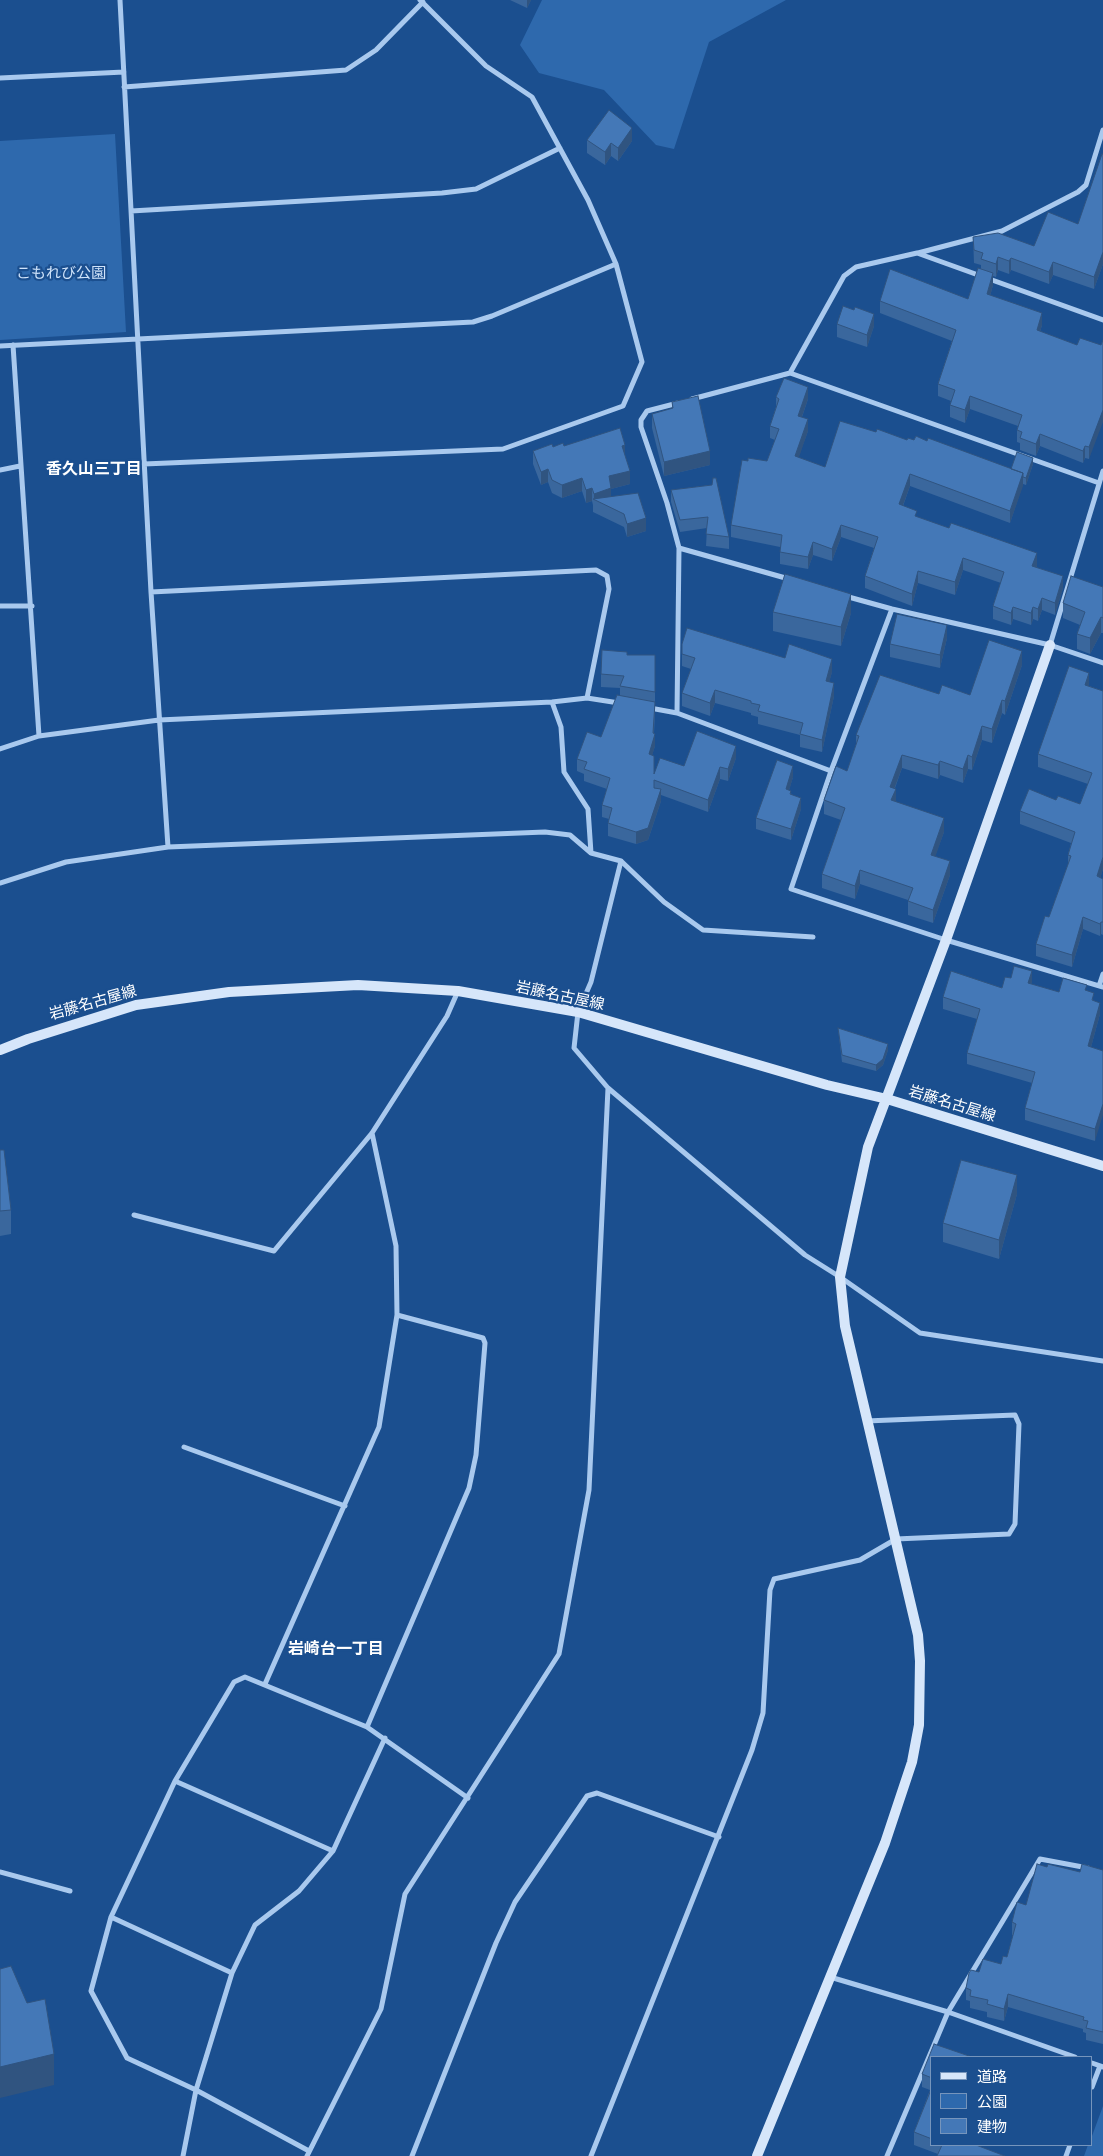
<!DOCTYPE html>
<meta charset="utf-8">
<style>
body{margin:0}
#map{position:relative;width:1103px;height:2156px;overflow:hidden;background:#1b4f8f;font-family:Figtree,"Noto Sans JP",sans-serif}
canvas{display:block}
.legend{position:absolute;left:930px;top:2056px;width:162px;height:90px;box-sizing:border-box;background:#1b4f8f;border:1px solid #7695bc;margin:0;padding:6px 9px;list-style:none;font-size:15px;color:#fff}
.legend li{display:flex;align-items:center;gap:10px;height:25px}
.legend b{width:25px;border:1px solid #7695bc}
</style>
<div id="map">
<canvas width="1103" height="2156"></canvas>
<ul class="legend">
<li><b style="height:6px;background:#d6e6fa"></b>道路</li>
<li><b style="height:14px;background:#2e69ad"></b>公園</li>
<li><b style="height:14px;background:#4478b7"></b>建物</li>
</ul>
</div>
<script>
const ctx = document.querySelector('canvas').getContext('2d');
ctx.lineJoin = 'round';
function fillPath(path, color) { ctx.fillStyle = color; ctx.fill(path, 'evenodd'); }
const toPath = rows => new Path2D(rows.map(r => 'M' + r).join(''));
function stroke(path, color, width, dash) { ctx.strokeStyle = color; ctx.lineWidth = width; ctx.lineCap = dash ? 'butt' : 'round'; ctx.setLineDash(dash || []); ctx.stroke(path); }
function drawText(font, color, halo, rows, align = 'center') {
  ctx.font = font + ' Figtree,"Noto Sans JP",sans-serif'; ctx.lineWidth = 4.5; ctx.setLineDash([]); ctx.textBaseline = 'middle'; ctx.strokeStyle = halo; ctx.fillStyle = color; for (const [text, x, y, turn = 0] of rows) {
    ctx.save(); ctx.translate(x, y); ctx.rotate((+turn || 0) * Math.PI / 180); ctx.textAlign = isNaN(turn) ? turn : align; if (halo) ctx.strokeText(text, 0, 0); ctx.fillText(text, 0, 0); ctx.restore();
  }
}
fillPath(toPath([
 [542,0,786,0,709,42,674,149,656,145,604,90,539,73,520,45],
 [115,134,126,332,0,340,0,141],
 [1103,2106,1103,2156,1084,2156,1088,2145,1092,2145,1092,2136]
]), '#2e69ad');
stroke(toPath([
 [120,0,151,592,168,847],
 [0,78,124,72],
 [124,87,346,70,376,50,423,2],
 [131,211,442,193,476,189,560,148],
 [918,253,1002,231,1078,192,1086,185,1103,130],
 [13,345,39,736],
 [0,346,473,322,492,316,616,264],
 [790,373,844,276,856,267,917,253,1103,320],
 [692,399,790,373,1099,483],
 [678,403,647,411,641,420,641,427,667,503,679,548,789,579],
 [144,464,503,449,623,406,642,362,616,264,588,200,532,97,486,66,420,0],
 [0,470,20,466],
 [845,596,892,609,1050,645,1103,663],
 [0,606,32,606],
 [892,609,831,771,791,889,946,940,1103,987],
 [1050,645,1103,471],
 [587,698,619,703],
 [552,702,561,727,564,772,588,809,591,853],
 [650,708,677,713,831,771],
 [677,713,679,548],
 [0,749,39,736,159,720,552,702,587,698,609,589,607,576,596,570,151,592],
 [0,883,66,862,168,847,545,832,570,835,591,853,621,861,664,902,703,930,813,937],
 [1099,986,1103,974],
 [608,1088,805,1255,840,1277,920,1333,1103,1361],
 [134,1215,274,1251,372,1133,447,1016,458,991],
 [184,1447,345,1506],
 [265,1684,379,1427,397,1315,396,1246,372,1133],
 [367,1727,469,1488,476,1455,485,1343,483,1338,397,1315],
 [175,1781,333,1851],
 [0,1872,70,1891],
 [111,1917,232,1973],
 [830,1977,948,2012,1075,2057],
 [1092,2063,1103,2067],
 [1092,2087,1100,2066],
 [309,2151,196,2090,127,2058,91,1991,111,1917,175,1781,234,1682,245,1677,367,1727,468,1798],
 [183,2156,196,2090,232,1973,255,1925,299,1891,333,1851,385,1738],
 [307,2156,381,2009,405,1894,559,1654,589,1490,608,1088,574,1048,578,1012,591,982,621,861],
 [412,2156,496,1943,515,1902,587,1796,597,1793,719,1837],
 [591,2156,752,1750,763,1713,770,1590,774,1579,860,1560,896,1539,1009,1534,1015,1524,1019,1424,1015,1415,866,1421],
 [887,2156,948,2012,1040,1859,1088,1868],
 [1066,2156,1070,2145]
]), '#a9c9ee', 5);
stroke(toPath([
 [0,1050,28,1039,136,1005,229,992,358,985,458,991,578,1012,827,1085,887,1099,1103,1166],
 [757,2156,885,1843,912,1762,919,1725,920,1661,918,1635,845,1326,840,1277,868,1147,946,940,1050,645]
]), '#d6e6fa', 10);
fillPath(toPath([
 [510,0,531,0,527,8],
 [587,140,632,141,618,161,611,156,605,165,587,153],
 [1103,154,1103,264,1094,289,1053,275,1049,284,1011,270,1009,274,998,270,996,277,993,276,993,285,990,296,1042,325,1040,332,1077,345,1101,345,1089,459,1085,458,1083,463,1040,446,1036,456,1020,450,1020,443,1017,442,1017,430,1018,426,970,409,965,423,950,417,950,405,951,401,938,396,938,384,952,341,880,313,880,301,968,299,981,269,981,265,974,263,973,237,1034,246,1078,224],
 [854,310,874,326,867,347,837,337,837,324],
 [776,397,808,399,802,417,808,431,798,458,825,467,876,432,907,440,927,441,1011,469,1033,464,1026,485,1023,484,1010,523,910,486,903,506,917,517,1037,566,1036,568,1063,588,1055,615,1042,610,1038,621,1033,619,1031,625,1013,619,1011,625,993,619,993,606,1001,583,963,570,955,595,918,583,912,606,865,588,865,576,874,548,841,537,832,561,813,555,808,569,780,564,780,547,731,537,731,525,748,461,767,461,775,440,770,438,770,426,776,407],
 [672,402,710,465,664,476,652,428,652,414,672,409],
 [564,446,625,456,630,484,611,489,611,497,646,531,627,537,624,527,593,512,593,505,592,501,586,503,582,491,562,498,552,493,548,482,541,485,533,464,533,451,553,447],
 [712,485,729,537,729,549,706,546,707,528,680,532,671,502,671,490],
 [1103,587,1103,633,1101,633,1090,654,1077,649,1077,634,1080,625,1063,618,1063,603],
 [773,612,851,613,841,646,773,631],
 [947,638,940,668,890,657,890,644],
 [682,644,832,672,829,682,834,696,822,752,800,747,800,735,758,724,758,717,751,715,751,713,715,703,710,716,682,706,682,693,691,669,682,666],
 [627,655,655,655,655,714,654,733,655,746,652,755,654,774,684,766,736,758,728,781,720,779,708,812,661,795,661,801,648,840,636,844,608,836,608,823,609,819,602,817,602,805,607,789,584,781,584,774,577,771,577,759,601,737,620,696,620,688,601,687,601,674],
 [1022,665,1005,715,1002,713,992,743,982,740,972,770,968,769,963,783,940,775,938,779,902,768,895,788,896,802,944,832,935,856,950,875,933,923,908,915,908,900,860,884,855,899,822,888,822,874,841,820,824,814,824,800,847,771,856,745,856,735,939,694,970,695],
 [1089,685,1089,686,1103,691,1103,869,1100,878,1103,879,1103,935,1101,934,1100,936,1083,929,1072,967,1036,956,1036,944,1049,917,1068,865,1068,855,1071,843,1020,824,1020,811,1056,800,1080,804,1088,784,1038,767,1038,754],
 [793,777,789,790,801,809,791,840,756,829,756,818],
 [1032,982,1031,984,1059,992,1087,991,1094,1001,1100,1014,1091,1047,1103,1051,1095,1141,1025,1120,1025,1108,1032,1083,967,1064,967,1053,977,1019,943,1009,943,997],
 [838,1028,888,1050,883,1065,876,1071,842,1062],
 [0,1150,11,1210,11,1234,0,1236],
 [1017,1194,999,1259,943,1242,943,1223],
 [1047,1867,1080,1872,1103,1870,1103,2044,1086,2040,1086,2033,1083,2032,1083,2029,1008,2007,1004,2021,987,2017,987,2012,970,2008,970,2001,966,2000,966,1988,979,1972,1001,1964,1007,1957,1013,1935,1012,1935,1012,1922,1026,1905],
 [932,2057,932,2145,976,2145,938,2154,914,2145,914,2132,930,2090,922,2087,922,2074]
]), '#3a679d');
fillPath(toPath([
 [527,0,531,0,527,8],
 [632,128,632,141,618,161,618,148],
 [611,143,611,156,605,165,605,152],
 [1103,252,1103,264,1094,289,1094,277],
 [998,257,998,270,996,277,996,264],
 [1011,258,1011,270,1009,274,1009,261],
 [1053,262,1053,275,1049,284,1049,272],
 [993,273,993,285,987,307,987,294],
 [1042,313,1042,325,1037,342,1037,330],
 [874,314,874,326,867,347,867,335],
 [808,387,808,399,798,428,798,416],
 [970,396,970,409,965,423,965,410],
 [1103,410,1103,422,1089,459,1089,447],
 [808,419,808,431,795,469,795,456],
 [1040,434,1040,446,1036,456,1036,444],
 [625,445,625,458,622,446],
 [1085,446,1085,458,1083,463,1083,451],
 [710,451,710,465,664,476,664,462],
 [1033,458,1033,464,1026,485,1026,478],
 [548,469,548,482,541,485,541,472],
 [630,471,630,484,611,489,611,501,594,499,594,494,609,476],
 [1023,473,1023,486,1010,523,1010,511],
 [910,474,910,486,899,516,899,504],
 [582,478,582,491,562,498,562,485],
 [592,488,592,501,586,503,586,490],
 [646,518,646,531,627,537,627,524],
 [841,525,841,537,832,561,832,549],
 [813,542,813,555,808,569,808,557],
 [1037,553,1037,566,1032,578,1032,566],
 [963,558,963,570,955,595,955,582],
 [918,571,918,583,912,606,912,594],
 [1063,576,1063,588,1055,615,1055,603],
 [851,594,851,613,841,646,841,627],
 [1042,598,1042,610,1038,621,1038,609],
 [1013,607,1013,619,1011,625,1011,613],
 [1033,607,1033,619,1031,625,1031,613],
 [1101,617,1101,633,1090,654,1090,638],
 [947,625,947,638,940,668,940,655],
 [1022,651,1022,665,1005,715,1005,701],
 [832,659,832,672,826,694,826,681],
 [1089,673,1089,685,1085,697,1085,685],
 [834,683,834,696,822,752,822,740],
 [715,690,715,703,710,716,710,703],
 [1002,700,1002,713,992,743,992,729],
 [655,702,653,739,655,734,655,746,649,766,649,754],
 [982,726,982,740,972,770,972,757],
 [736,746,736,758,728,781,728,769],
 [902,755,902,768,890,800,890,787],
 [968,755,968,769,963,783,963,769],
 [940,761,940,775,938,779,938,765],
 [793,766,793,777,786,801,786,789],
 [720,767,720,779,708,812,708,800],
 [661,789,661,801,648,840,636,844,636,832],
 [896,789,896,802,891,800],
 [801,798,801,809,791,840,791,829],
 [944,818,944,832,931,869,931,855],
 [1103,857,1103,869,1097,889,1097,876],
 [950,861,950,875,933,923,933,910],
 [860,870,860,884,855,899,855,886],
 [1083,917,1083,929,1072,967,1072,955],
 [1101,922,1101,934,1100,936,1100,924],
 [1032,971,1032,982,1028,995,1028,983],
 [1100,1003,1100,1014,1088,1058,1088,1046],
 [888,1044,888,1050,883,1065,876,1071,876,1065],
 [1103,1104,1103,1115,1095,1141,1095,1129],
 [1017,1175,1017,1194,999,1259,999,1240],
 [1008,1994,1008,2007,1004,2021,1004,2009],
 [54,2054,54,2085,0,2098,0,2067]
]), '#305480');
const building = toPath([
 [609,110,632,128,618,148,611,143,605,152,587,140,609,110],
 [1102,154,1103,154,1103,252,1094,277,1053,262,1049,272,1011,258,1009,261,998,257,996,264,981,259,983,253,974,250,973,237,998,233,1034,246,1048,212,1078,224,1102,154],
 [978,268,993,273,987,294,1042,313,1037,330,1077,345,1080,338,1101,345,1103,340,1103,410,1089,447,1085,446,1083,451,1040,434,1036,444,1020,438,1022,432,1017,430,1022,415,970,396,965,410,950,405,955,390,938,384,956,330,880,301,890,269,968,299,978,268],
 [843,306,854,310,855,307,874,314,867,335,837,324,843,306],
 [784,378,808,387,798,416,808,419,795,456,825,467,840,421,876,432,877,429,907,440,908,438,914,440,916,436,927,441,928,438,1023,473,1010,511,910,474,899,504,917,511,915,516,949,528,951,523,1037,553,1032,566,1063,576,1055,603,1042,598,1038,609,1033,607,1031,613,1013,607,1011,613,993,606,1004,572,963,558,955,582,918,571,912,594,865,576,878,537,841,525,832,549,813,542,808,557,780,552,782,535,731,525,742,460,748,461,748,458,767,461,779,429,770,426,779,399,776,397,784,378],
 [698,396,710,451,664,462,652,414,673,408,672,402,698,396],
 [620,428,625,445,622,446,630,471,609,476,611,488,594,494,592,488,586,490,582,478,562,485,552,480,548,469,541,472,533,451,552,444,553,447,563,443,564,446,620,428],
 [1017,452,1033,458,1026,478,1023,477,1023,473,1011,469,1017,452],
 [713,478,716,478,729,537,706,534,708,517,680,520,671,490,712,485,713,478],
 [638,493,646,518,627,524,624,514,593,499,638,493],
 [785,574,851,594,841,627,773,612,785,574],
 [1071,576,1103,587,1103,618,1101,617,1090,638,1077,634,1085,612,1063,603,1071,576],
 [897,614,947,625,940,655,890,644,897,614],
 [687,628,785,658,789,644,832,659,826,681,834,683,822,740,800,734,803,723,758,711,760,705,751,703,751,701,715,690,710,703,682,693,695,658,682,654,682,644,687,628],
 [989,640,1022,651,1005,701,1002,700,992,729,982,726,972,757,968,755,963,769,940,761,938,765,902,755,890,787,896,789,891,800,944,818,931,855,950,861,933,910,908,901,913,888,860,870,855,886,822,874,845,808,824,800,836,766,847,771,859,736,856,735,880,675,939,694,942,685,970,695,989,640],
 [602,650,627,652,627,655,655,655,655,692,620,686,624,676,601,674,602,650],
 [1069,666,1089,673,1085,685,1103,691,1103,857,1097,876,1103,879,1103,922,1101,922,1100,924,1083,917,1072,955,1036,944,1045,916,1049,917,1071,856,1068,855,1075,832,1020,811,1029,789,1056,800,1058,796,1080,804,1092,773,1038,754,1069,666],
 [617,695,655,702,653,733,655,734,649,754,654,756,654,774,660,758,684,766,697,731,736,746,728,769,720,767,708,800,654,780,654,788,661,789,648,828,636,832,608,823,612,808,602,805,610,778,584,769,587,762,577,759,587,732,601,737,617,695],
 [777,760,793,766,786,789,791,791,790,794,801,798,791,829,756,818,777,760],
 [1014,966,1032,971,1028,983,1059,992,1063,978,1087,985,1085,990,1094,993,1092,1000,1100,1003,1088,1046,1103,1051,1103,1104,1095,1129,1025,1108,1035,1072,967,1053,980,1009,943,997,951,971,1002,988,1005,977,1011,978,1014,966],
 [838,1028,888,1044,883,1059,876,1065,842,1055,838,1028],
 [0,1150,4,1150,11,1210,0,1211,0,1150],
 [961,1160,1017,1175,999,1240,943,1223,961,1160],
 [1037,1864,1047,1867,1048,1864,1080,1872,1082,1864,1103,1870,1103,2032,1086,2028,1088,2021,1083,2020,1084,2017,1008,1994,1004,2009,987,2004,988,2000,970,1996,971,1990,966,1988,969,1973,971,1970,979,1972,983,1959,1001,1964,1003,1956,1007,1957,1016,1924,1012,1922,1017,1902,1026,1905,1037,1864],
 [11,1966,27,2003,45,1999,54,2054,0,2067,0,1969,11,1966],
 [934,2044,972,2057,932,2057,932,2078,922,2074,934,2044],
 [932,2087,932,2139,914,2132,932,2087],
 [942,2145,976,2145,1005,2156,937,2156,942,2145]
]);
fillPath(building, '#4478b7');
stroke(building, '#305480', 1);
drawText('15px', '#cfe3fa', '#1b4f8f', [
 ["こもれび公園",61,274]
]);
drawText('15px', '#fff', '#1b4f8f', [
 ["岩藤名古屋線",560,996,12],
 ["岩藤名古屋線",93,1003,-16],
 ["岩藤名古屋線",952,1104,17]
]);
drawText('bold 16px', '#fff', '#1b4f8f', [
 ["香久山三丁目",94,469],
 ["岩崎台一丁目",336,1649]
]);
</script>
